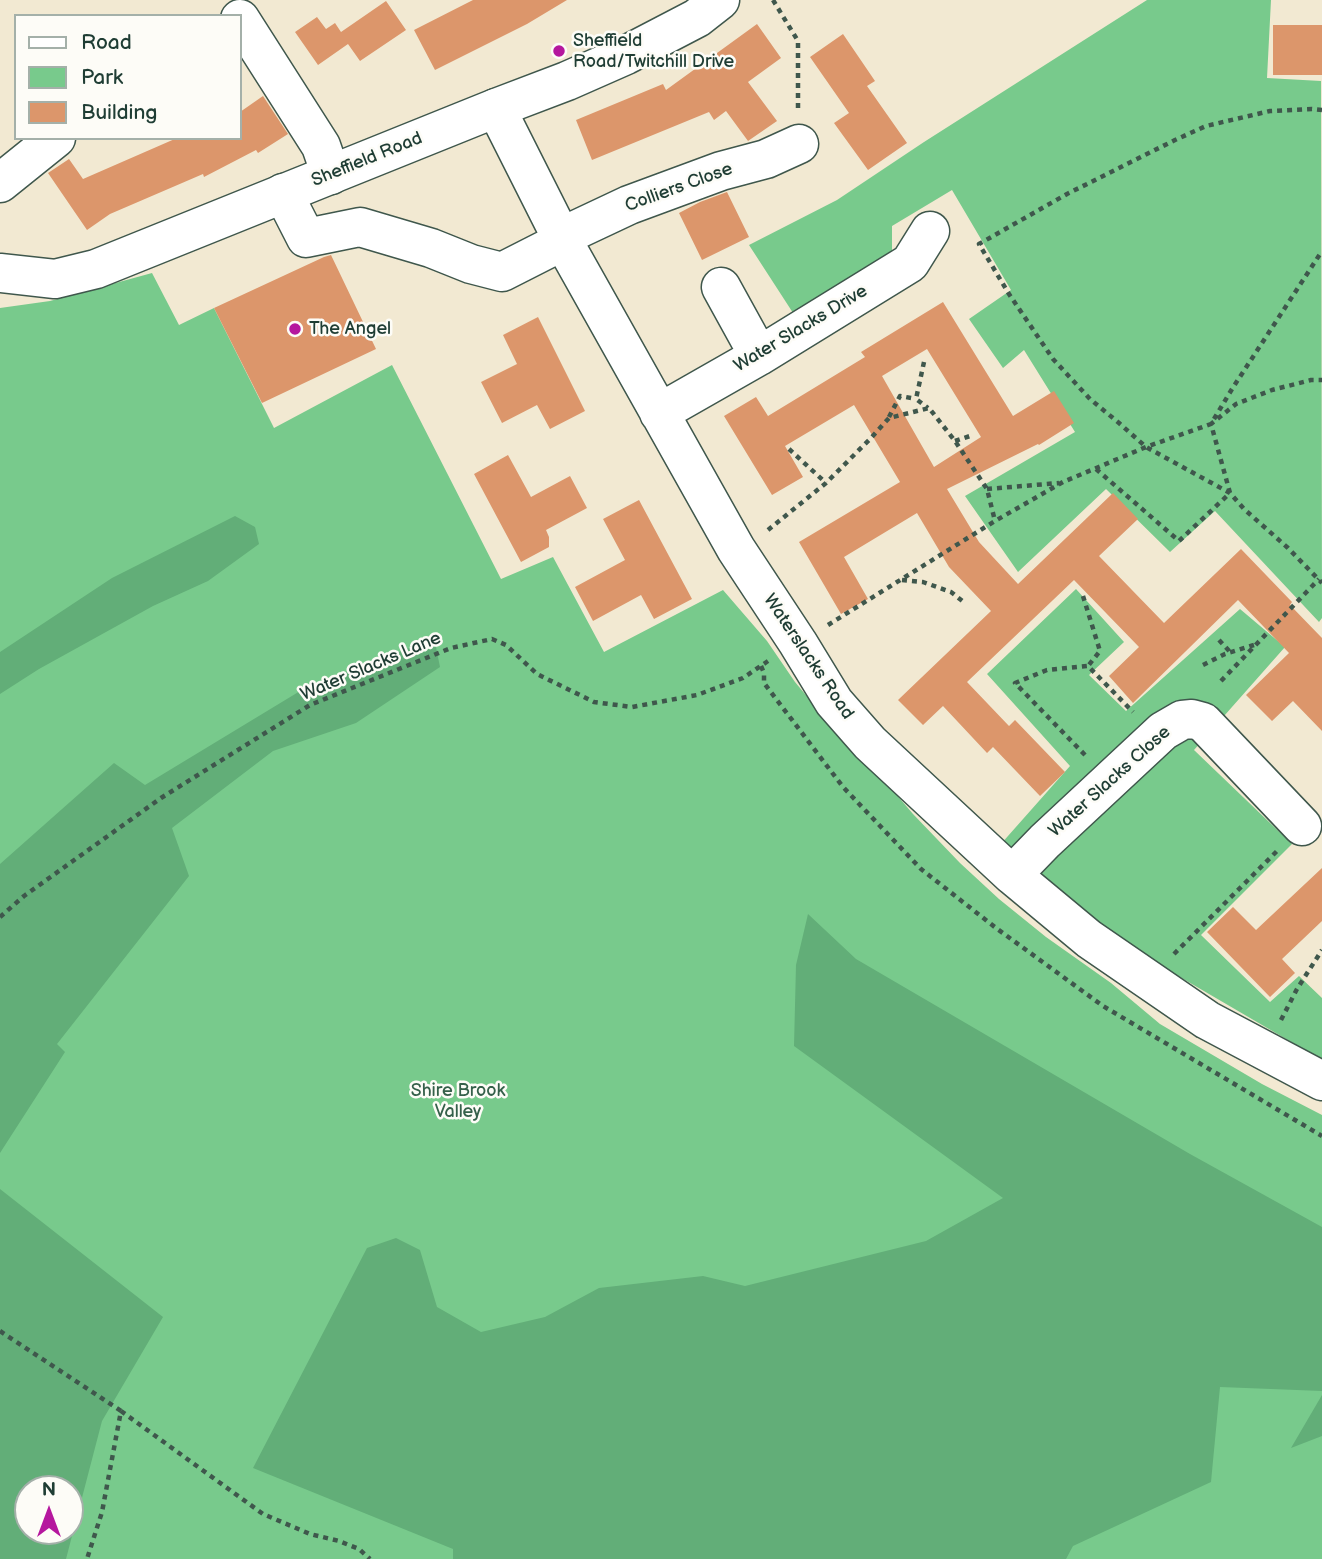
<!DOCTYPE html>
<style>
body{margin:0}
#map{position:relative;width:1322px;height:1559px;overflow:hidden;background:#f2e9d2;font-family:"Balsamiq Sans",sans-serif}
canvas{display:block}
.legend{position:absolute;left:14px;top:14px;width:228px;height:126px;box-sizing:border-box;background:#fdfcf7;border:2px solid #a4b0a9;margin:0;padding:9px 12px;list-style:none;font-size:21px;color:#1f3d34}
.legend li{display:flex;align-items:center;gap:14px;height:35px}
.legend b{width:35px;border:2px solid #a4b0a9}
.north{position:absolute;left:14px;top:1475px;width:70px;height:70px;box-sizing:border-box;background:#fdfcf7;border:2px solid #a4b0a9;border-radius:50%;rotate:0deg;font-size:19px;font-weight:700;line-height:28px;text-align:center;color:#1f3d34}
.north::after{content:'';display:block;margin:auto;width:24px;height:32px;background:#b5179e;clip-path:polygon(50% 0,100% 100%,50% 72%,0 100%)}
</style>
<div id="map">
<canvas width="1322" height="1559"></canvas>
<ul class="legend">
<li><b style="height:9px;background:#fff"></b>Road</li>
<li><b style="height:19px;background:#78ca8c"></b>Park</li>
<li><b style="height:19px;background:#dc966b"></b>Building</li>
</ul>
<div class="north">N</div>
</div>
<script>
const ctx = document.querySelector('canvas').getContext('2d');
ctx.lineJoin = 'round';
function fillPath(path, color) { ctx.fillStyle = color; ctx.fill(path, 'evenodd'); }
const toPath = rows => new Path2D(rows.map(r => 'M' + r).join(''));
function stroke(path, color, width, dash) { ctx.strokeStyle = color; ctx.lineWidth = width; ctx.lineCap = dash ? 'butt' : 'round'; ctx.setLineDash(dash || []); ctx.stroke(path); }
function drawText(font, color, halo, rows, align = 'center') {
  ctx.font = font + ' "Balsamiq Sans",sans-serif'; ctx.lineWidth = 5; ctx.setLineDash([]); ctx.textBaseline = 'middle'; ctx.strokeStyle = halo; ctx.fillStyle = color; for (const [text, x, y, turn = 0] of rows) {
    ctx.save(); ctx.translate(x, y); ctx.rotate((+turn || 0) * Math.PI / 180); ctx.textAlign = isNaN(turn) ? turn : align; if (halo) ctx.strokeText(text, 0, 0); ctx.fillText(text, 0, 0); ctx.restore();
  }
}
fillPath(toPath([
 [1147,0,1271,0,1267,78,1321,81,1322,618,1319,622,1215,511,1170,552,1106,489,1018,572,965,496,1075,432,1024,350,1003,368,969,319,1011,290,952,190,892,226,892,257,795,316,749,245,837,200,924,142],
 [152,273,179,325,214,308,274,428,392,365,501,579,553,557,604,652,723,590,767,641,795,682,840,736,884,780,913,814,960,863,999,899,1046,937,1111,983,1160,1024,1262,1084,1322,1115,1322,1559,0,1559,0,308,50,301],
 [28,1489,70,1489,70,1531,28,1531],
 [1076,589,1124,642,1089,675,1126,711,1240,609,1285,647,1194,750,1292,844,1201,935,1270,1002,1299,976,1322,998,1322,1060,1096,928,1000,845,1070,766,987,674]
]), '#78ca8c');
fillPath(toPath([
 [235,516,255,527,259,544,208,581,153,606,39,669,0,694,0,652,112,578],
 [435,642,440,667,356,723,273,751,172,828,189,876,57,1044,65,1052,0,1153,0,864,114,763,145,785,310,685,423,643],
 [808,914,856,959,1190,1154,1322,1227,1322,1391,1220,1387,1211,1482,1073,1546,1066,1559,453,1559,453,1549,253,1468,367,1248,396,1238,420,1250,437,1307,481,1332,545,1317,599,1288,703,1276,745,1286,926,1241,1003,1198,794,1046,796,965],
 [0,1189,163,1317,102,1421,66,1559,0,1559],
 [28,1489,70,1489,70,1531,28,1531],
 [1322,1395,1322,1436,1291,1448]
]), '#62ae78');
fillPath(toPath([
 [473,0,567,0,527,24,435,70,414,30],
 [386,1,406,30,360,61,348,44,318,65,295,32,317,17,326,29,335,23,341,32],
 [757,24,781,58,748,82,777,121,748,141,726,111,714,120,709,112,592,160,576,120,663,84,666,90],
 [1273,25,1322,25,1322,75,1273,75],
 [843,34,875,81,867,86,907,143,868,170,834,123,849,113,810,57],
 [263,96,288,134,258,153,256,150,204,177,203,174,110,214,87,230,48,173,69,159,83,179,177,138,240,138,240,112],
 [727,192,749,237,702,260,679,213,700,202],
 [331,255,376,349,262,403,214,308,324,257],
 [943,302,1013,416,1054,391,1074,423,1039,445,1038,444,947,489,979,542,1018,584,1113,493,1138,519,1099,556,1164,623,1241,549,1292,602,1290,605,1322,638,1322,731,1293,701,1272,721,1246,695,1289,653,1238,600,1133,703,1109,676,1139,647,1074,580,967,682,1009,726,1015,720,1065,772,1040,796,993,747,987,753,943,706,923,725,898,700,991,611,949,567,917,513,844,557,868,599,841,614,799,542,900,482,854,405,785,446,803,477,772,495,724,416,756,397,768,416,865,357,861,352],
 [927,349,981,437,934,467,882,376],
 [538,317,585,411,550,429,537,405,502,423,481,382,517,364,503,335],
 [508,455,531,497,570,476,587,508,546,530,549,537,549,547,521,562,474,474],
 [639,500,692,599,654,619,641,595,593,621,575,587,625,560,603,519],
 [1322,868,1322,921,1282,959,1295,973,1270,997,1207,932,1233,907,1256,930]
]), '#dc966b');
const minor = toPath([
 [240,19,321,146,331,175],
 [496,108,563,241,736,549,798,643,834,702,870,743,1012,875,1089,939,1207,1020,1322,1081],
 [0,183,56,138],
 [283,193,306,238,360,227,431,248,471,264,502,272,563,241],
 [561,237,629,205,721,171,766,159,799,144],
 [721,287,759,356],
 [659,413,759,356,910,263,930,231],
 [1012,875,1045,841,1163,731,1182,720,1192,719,1203,722,1302,826]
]);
const major = toPath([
 [0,273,55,279,96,269,496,108,567,81,626,55,697,18,720,0]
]);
stroke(minor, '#3f574c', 41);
stroke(major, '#3f574c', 41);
stroke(toPath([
 [773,0,798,41,798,111],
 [1322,110,1312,109,1270,111,1206,126,1175,140,1067,194,979,244,1009,294,1053,359,1090,399,1119,423,1146,447,1230,493,1244,509,1288,548,1322,583],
 [924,362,916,399,928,408],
 [889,417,900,396,916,399],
 [955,441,970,436],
 [789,449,826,483],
 [1096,469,1179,541,1230,493,1211,424,1236,404,1272,390,1311,380,1322,380],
 [987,489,1059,483],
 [768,530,826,483,871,438,889,418,929,408,955,441,987,489,995,521],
 [902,580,923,582,951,592,966,604],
 [1083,596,1100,651,1088,666],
 [828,625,995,521,1063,482,1146,447,1211,424,1232,389,1322,251],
 [1219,640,1231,653],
 [1203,665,1225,654,1254,645],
 [761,666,764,673,764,683,843,787,921,869,996,928,1103,1006,1322,1136],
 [1221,681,1319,579],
 [1085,755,1015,683,1047,670,1088,666,1133,712],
 [0,917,24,896,161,798,310,705,451,648,492,639,506,645,537,674,594,702,632,707,697,695,743,678,768,661],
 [1174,954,1278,850],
 [1281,1020,1297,989,1322,950],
 [0,1331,121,1411,102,1512,87,1559],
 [121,1411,263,1514,310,1534,339,1541,359,1549,370,1559]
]), '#3f574c', 4.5, [5, 5]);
stroke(minor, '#fff', 38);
stroke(major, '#fff', 38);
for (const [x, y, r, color] of [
 [559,51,7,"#b5179e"],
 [295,329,7,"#b5179e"]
]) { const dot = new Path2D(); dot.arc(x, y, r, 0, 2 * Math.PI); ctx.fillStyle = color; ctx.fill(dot); stroke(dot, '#fdfcf7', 2.5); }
drawText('18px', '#1f3d34', '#fdfcf7', [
 ["Sheffield",573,41],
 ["Road/Twitchill Drive",573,62],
 ["The Angel",309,329]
], 'left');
drawText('18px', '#1f3d34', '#fdfcf7', [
 ["Sheffield Road",367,160,-22],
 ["Colliers Close",679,188,-20],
 ["Water Slacks Drive",801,329,-31],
 ["Waterslacks Road",808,657,56],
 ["Water Slacks Lane",371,667,-23],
 ["Water Slacks Close",1110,782,-42]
]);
drawText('18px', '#35604a', '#fdfcf7', [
 ["Shire Brook",458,1091],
 ["Valley",458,1112]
]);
</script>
